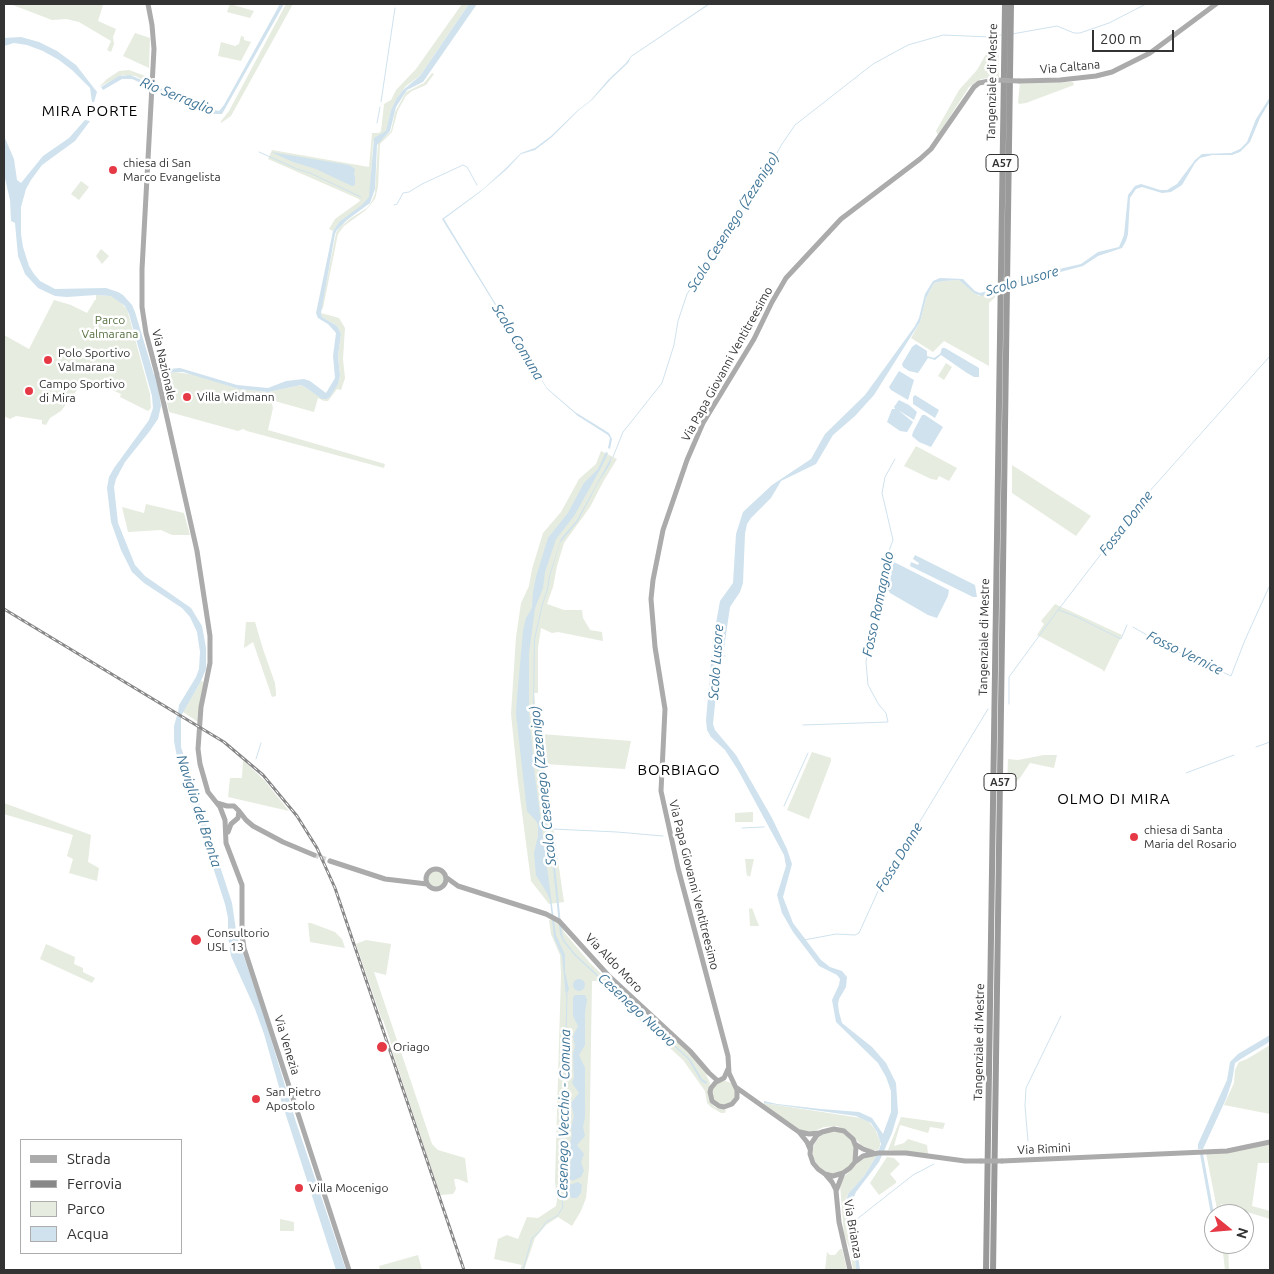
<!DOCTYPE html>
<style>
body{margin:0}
#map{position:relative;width:1274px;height:1274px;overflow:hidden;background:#fff;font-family:Ubuntu,sans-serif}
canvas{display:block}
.frame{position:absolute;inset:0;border:5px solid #333;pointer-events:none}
.legend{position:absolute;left:20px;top:1139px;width:162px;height:115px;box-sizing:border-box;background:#fff;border:1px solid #adadad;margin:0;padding:6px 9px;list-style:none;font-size:15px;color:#333}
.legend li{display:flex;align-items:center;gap:10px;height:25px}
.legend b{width:25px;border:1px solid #adadad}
.north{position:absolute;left:1204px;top:1204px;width:50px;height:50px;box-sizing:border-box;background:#fff;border:1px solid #adadad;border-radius:50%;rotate:107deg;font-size:14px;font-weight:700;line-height:20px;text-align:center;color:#333}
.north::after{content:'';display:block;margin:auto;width:18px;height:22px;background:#e63946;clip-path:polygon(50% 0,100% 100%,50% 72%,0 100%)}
.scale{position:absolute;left:1092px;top:30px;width:82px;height:22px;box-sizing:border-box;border:2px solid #333;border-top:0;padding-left:6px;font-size:15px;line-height:18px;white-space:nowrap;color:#333;-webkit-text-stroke:4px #fff;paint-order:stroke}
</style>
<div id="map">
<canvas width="1274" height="1274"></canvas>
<div class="frame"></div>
<ul class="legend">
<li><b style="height:6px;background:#ababab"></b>Strada</li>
<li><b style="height:6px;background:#888"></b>Ferrovia</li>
<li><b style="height:14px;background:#e6ecdf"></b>Parco</li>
<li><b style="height:14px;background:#cfe2ee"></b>Acqua</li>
</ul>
<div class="north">N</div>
<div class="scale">200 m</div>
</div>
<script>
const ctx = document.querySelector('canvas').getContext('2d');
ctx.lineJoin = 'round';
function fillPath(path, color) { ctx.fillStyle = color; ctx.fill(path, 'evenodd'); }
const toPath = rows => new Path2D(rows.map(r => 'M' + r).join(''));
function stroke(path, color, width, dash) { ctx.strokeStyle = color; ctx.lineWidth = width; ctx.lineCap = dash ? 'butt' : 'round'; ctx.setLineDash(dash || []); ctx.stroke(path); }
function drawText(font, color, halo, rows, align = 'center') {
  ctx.font = font + ' Ubuntu,sans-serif'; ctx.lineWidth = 5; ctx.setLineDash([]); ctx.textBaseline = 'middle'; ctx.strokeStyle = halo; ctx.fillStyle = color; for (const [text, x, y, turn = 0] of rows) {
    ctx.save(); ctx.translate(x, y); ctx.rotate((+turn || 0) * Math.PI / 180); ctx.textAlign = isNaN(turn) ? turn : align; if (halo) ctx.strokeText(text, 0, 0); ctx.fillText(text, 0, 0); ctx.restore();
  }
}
fillPath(toPath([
 [10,4,103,5,98,21,116,29,113,37,114,44,111,52,107,50,111,41,79,22,66,19,52,20],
 [230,4,254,11,250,18,227,12],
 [286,4,293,4,231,116,221,123,221,121,229,111],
 [462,4,469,4,420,76,406,86,400,94,391,110,386,132,373,142,370,197,362,206,339,222,333,231,329,229,335,219,360,201,359,199,268,159,272,150,369,167,372,133,379,133,381,131,384,104,391,100,396,90,416,69],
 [135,33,150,38,149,68,123,56],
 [241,36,244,37,244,40,251,42,241,61,218,56,221,42,235,46,239,44],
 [995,38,998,38,999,77,981,79,969,87,938,135,936,131,959,90,977,70],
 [129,70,148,77,148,82,135,76,123,75,99,87,107,79,119,71],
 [432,73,434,74,426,85,412,91,406,96,398,110,392,132,380,144,378,187,375,199,366,210,344,226,338,234,323,308,321,310,336,233,339,228,351,218,367,208,372,201,375,193,378,143,391,131,395,112,406,92,424,83],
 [1073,82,1074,85,1026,103,1019,104,1018,102,1020,83],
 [81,181,89,187,79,200,71,194],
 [101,249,109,256,102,264,96,256],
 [959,280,979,296,995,292,995,297,989,303,989,366,944,341,933,352,911,338,920,322,926,298,934,283,943,281],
 [96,295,111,296,118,300,127,309,150,394,151,408,148,411,120,397,121,394,86,378,61,411,50,418,46,425,42,424,42,420,16,416,10,419,4,416,4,335,29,349,54,300,71,305,87,313,95,300,96,300],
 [321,313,339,318,345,328,343,359,345,378,341,390,337,389,328,401,324,401,318,398,314,412,271,400,273,408,268,430,385,464,384,468,247,431,243,429,238,431,169,412,161,375,175,372,196,375,239,389,268,392,301,385,305,387,322,398,327,399,330,397,339,381,340,376,338,356,341,334,337,326,322,317],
 [946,363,952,367,944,380,938,376],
 [916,446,957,468,949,481,939,476,937,480,931,479,904,466],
 [601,451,617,459,603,482,590,507,564,543,557,566,553,587,547,604,564,610,582,610,583,618,589,628,590,630,602,632,603,641,558,632,552,633,541,628,538,648,538,693,534,693,536,710,538,710,541,734,631,741,625,769,544,764,564,902,549,904,531,881,518,782,511,714,516,637,521,603,529,586,532,569,543,533,561,512,579,479,596,464],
 [1012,465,1091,516,1076,536,1012,493],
 [146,504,184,513,190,535,172,535,161,530,128,532,122,507,144,513],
 [1055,604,1122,635,1104,672,1103,670,1037,635,1044,624,1041,621],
 [246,622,255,622,263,649,275,683,276,693,276,696,272,697,253,642,244,648],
 [201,681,204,682,198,722,183,712],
 [812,752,831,758,831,761,809,819,787,810],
 [1044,755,1057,755,1054,768,1030,763,1020,778,1013,785,1007,785,1008,759,1018,760],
 [243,760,265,781,289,811,228,797,230,778,242,778],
 [4,803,91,835,88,862,99,868,97,881,69,873,73,859,67,856,73,835,4,814],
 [753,812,753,822,735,822,735,813],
 [745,859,754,859,750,877,748,875,747,877],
 '428 879a8 8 0 1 1 16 0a8 8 0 1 1-16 0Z',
 [749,908,750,909,752,908,759,926,750,926],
 [551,918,562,926,564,932,590,963,646,1016,677,1041,703,1068,710,1083,708,1093,709,1101,716,1108,726,1110,725,1113,721,1113,711,1107,707,1103,705,1091,683,1060,607,990,597,981,592,981,589,1168,586,1198,581,1211,572,1226,558,1217,546,1225,535,1238,524,1270,520,1270,522,1265,494,1259,498,1239,507,1235,518,1239,527,1217,538,1218,556,1206,557,1200,555,1181,561,974,560,955,551,934,549,920,551,920],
 [308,923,311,923,335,932,342,939,345,948,310,942],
 [366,940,391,944,386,975,374,972,432,1144,438,1150,465,1158,468,1183,458,1179,454,1179,456,1189,453,1194,440,1195,392,1050,393,1049,383,1020,382,1020,356,944],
 [46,944,75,957,74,964,83,968,83,972,95,978,92,983,40,959],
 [1270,1045,1270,1114,1224,1105,1234,1083,1235,1070,1239,1062,1247,1059],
 '712 1093a12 12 0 1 1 24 0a12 12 0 1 1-24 0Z',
 [764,1103,861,1118,869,1122,875,1129,880,1141,880,1146,878,1150,870,1150,862,1146,848,1131,837,1126,824,1127,812,1132,801,1131,764,1105],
 [901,1117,945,1123,943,1129,930,1127,928,1133,900,1125,894,1146,904,1143,908,1139,927,1145,928,1154,888,1150],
 '813 1152a21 21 0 1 1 42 0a21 21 0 1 1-42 0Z',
 [1263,1145,1270,1145,1270,1163,1258,1163,1252,1206,1270,1211,1270,1219,1221,1204,1223,1214,1218,1214,1206,1153],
 [877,1155,864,1176,848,1194,845,1202,845,1222,855,1258,856,1270,853,1270,850,1250,844,1234,840,1185,842,1179,863,1158],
 [887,1157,894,1158,900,1164,890,1174,896,1181,896,1183,879,1195,870,1183],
 [280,1219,294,1222,294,1231,280,1231],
 [1222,1244,1228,1244,1229,1270,1225,1270],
 [840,1249,842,1249,847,1270,825,1270,827,1252,830,1255,835,1255],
 [418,1255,422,1270,380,1270,379,1266]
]), '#e6ecdf');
fillPath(toPath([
 [280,4,284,4,222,114,212,114,132,79,122,79,103,90,101,87,119,76,130,75,209,109,219,111,224,105],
 [469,4,477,4,423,82,407,90,396,107,390,131,377,145,375,189,370,203,347,220,337,230,335,234,321,313,322,317,337,326,341,334,338,356,340,376,338,384,330,397,327,399,322,399,305,387,301,385,268,392,239,389,183,372,175,372,161,375,157,379,161,406,158,419,149,432,125,462,116,479,114,487,118,523,135,565,145,576,191,608,202,626,206,648,206,669,201,681,181,716,181,747,232,903,237,937,261,1006,296,1122,346,1270,336,1270,281,1100,279,1087,264,1034,255,1009,231,956,228,936,228,918,225,904,177,757,174,741,174,726,178,712,179,705,196,677,199,669,200,652,197,632,190,617,182,608,144,583,132,572,121,550,111,522,107,488,109,477,114,468,149,420,153,408,152,396,129,314,125,306,111,296,96,295,67,297,55,296,38,288,25,274,18,256,15,223,11,221,10,200,4,174,4,136,14,159,17,180,21,183,43,156,69,138,85,120,90,121,75,141,42,165,31,180,26,189,21,207,21,234,23,247,29,266,34,274,40,281,55,289,106,288,118,292,123,295,132,305,135,312,154,375,168,369,180,368,237,385,268,388,286,381,304,379,310,381,326,393,335,378,333,356,336,333,328,324,318,318,316,313,333,231,339,222,362,205,369,197,374,138,386,131,391,110,397,98,403,90,420,76],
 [708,4,710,4,631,57,628,63,611,79,592,100,579,110,552,137,535,150,521,154,506,170,479,193,444,219,547,388,575,412,609,433,612,439,610,449,608,448,610,438,608,435,578,416,547,389,442,219,483,189,505,169,521,153,535,148,551,136,578,110,591,100,608,80,626,63,631,56],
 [21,37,39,42,57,51,76,65,97,92,94,102,92,102,90,88,72,70,59,60,43,51,27,45,14,43,4,46,4,38],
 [1270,97,1270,101,1260,118,1250,142,1240,152,1232,155,1212,155,1200,158,1195,163,1182,185,1171,192,1162,193,1142,187,1136,189,1130,198,1128,234,1126,241,1122,248,1098,256,1083,266,1015,284,1015,281,1029,276,1081,264,1098,252,1119,247,1124,235,1128,195,1135,186,1141,184,1160,190,1167,190,1177,184,1195,160,1202,154,1231,153,1240,149,1247,142,1256,119],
 [271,152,349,165,355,169,354,174,355,177,355,185,352,186,316,169,293,162],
 [940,278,963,279,975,291,980,293,995,289,995,292,981,296,974,293,959,280,943,281,934,283,926,298,920,322,874,395,855,416,833,435,816,464,781,481,771,498,751,518,747,524,745,534,743,583,740,592,730,607,723,655,720,655,713,724,715,730,736,755,772,818,787,849,792,864,783,897,793,923,821,960,830,967,842,971,847,977,846,987,839,999,838,1004,839,1012,842,1023,872,1047,886,1063,896,1083,898,1113,892,1133,879,1162,856,1192,851,1204,851,1218,854,1223,860,1270,856,1270,855,1258,845,1218,845,1206,848,1194,864,1176,877,1155,881,1144,877,1132,871,1123,856,1116,764,1103,764,1101,777,1104,821,1109,859,1112,872,1118,883,1134,891,1112,891,1091,886,1077,878,1063,836,1022,832,1000,839,985,840,979,837,975,819,966,793,932,782,913,777,895,786,866,784,855,738,770,725,750,711,737,707,730,706,720,713,640,720,601,733,583,736,534,743,512,772,485,811,459,825,434,865,395,915,326,919,318,925,294,933,281],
 [916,344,927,351,927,356,934,358,940,354,942,348,945,348,979,368,979,377,974,377,967,373,941,355,935,360,928,358,918,373,909,371,903,367,902,364,912,347],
 [899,371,914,380,908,400,891,390,889,387],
 [915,395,939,410,935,418,913,404,913,397],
 [899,400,909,405,917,412,914,420,898,410,913,422,907,432,900,431,887,422,892,409,895,409,894,407],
 [922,415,925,415,943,427,931,447,919,442,912,436,913,432],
 [606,452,608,453,602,466,574,516,556,539,545,572,543,588,535,608,529,653,529,712,534,769,556,935,565,955,565,972,569,989,566,996,562,956,554,938,550,900,547,893,536,875,534,853,538,836,538,825,536,821,527,811,516,714,517,698,523,631,526,618,532,608,533,592,536,577,548,538,568,513,584,483,598,469],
 [612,456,610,464,598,483,578,521,560,543,550,576,548,589,543,604,535,639,534,707,540,776,549,841,555,867,562,934,564,940,576,955,690,1059,702,1079,707,1082,706,1084,701,1081,688,1059,575,956,563,941,560,934,553,868,547,841,539,776,533,707,534,639,542,604,547,589,549,576,561,539,577,520],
 [915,555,975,585,977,597,973,597,910,566,911,562,918,565,919,563,913,559],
 [894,562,949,590,948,596,937,618,928,615,890,593,888,590,888,584,892,563],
 '573 985a6 6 0 1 1 12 0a6 6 0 1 1-12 0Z',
 [575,995,585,995,587,1000,585,1012,585,1045,579,1055,585,1068,585,1117,583,1127,585,1136,577,1145,584,1154,581,1162,584,1171,581,1177,572,1181,568,1177,572,1153,570,1144,572,1135,571,1127,574,1116,571,1103,579,1093,572,1083,574,1077,573,1054,575,1046,573,1036,578,1026,573,1016,573,998],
 [1270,1035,1270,1041,1266,1044,1244,1057,1235,1063,1232,1081,1226,1099,1203,1149,1198,1149,1198,1144,1227,1080,1230,1062,1238,1054],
 [1200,1154,1203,1154,1214,1214,1214,1231],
 [578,1182,582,1185,581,1193,577,1198,572,1198,569,1195,569,1185]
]), '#cfe2ee');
stroke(toPath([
 [1012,34,1057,26,1074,33,1080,33,1109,23,1146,4],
 [381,102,395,8],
 [377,123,380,107],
 [259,152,297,169,310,173,361,197],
 [394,205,397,204,403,193,409,192,422,184,463,165,467,167,477,185],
 [613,457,623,432,662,383,674,345,678,321,687,294,739,212,763,177,782,144,795,125,873,64,908,45,943,35,990,37,1001,35],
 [1059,610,1077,617,1121,639,1127,625],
 [1133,627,1164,645,1231,676,1245,640,1269,587],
 [718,655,725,656],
 [1009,704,1009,677,1058,610,1148,493,1270,356],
 [803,725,888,722,886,713,879,705,868,685,866,662,871,630,879,609,885,562,893,540,882,493,885,477,895,459],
 [1256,747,1270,742],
 [256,759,261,743],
 [1186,773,1234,755],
 [784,806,808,753],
 [742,828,764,827],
 [552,829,617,832,663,836],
 [804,940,836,934,855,935,859,933,879,889,988,709],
 [1028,1141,1025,1106,1026,1088,1061,1016],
 [852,1223,913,1175,934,1164],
 [523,1270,532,1238,540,1231,546,1222,557,1216,563,1207,560,1187,563,1147,567,995]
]), '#cfe2ee', 1);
stroke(toPath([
 [314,855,330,861]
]), '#d6d6d6', 5, [5, 2.5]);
stroke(toPath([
 [148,4,152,25,154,49,142,269,142,307,146,333,158,378,197,551,210,636,210,663,201,707,198,749,200,764,208,792,220,807,225,820,226,843,242,885,242,934,244,948,349,1270],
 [1019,81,1060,80,1096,76,1112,72,1150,53,1216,4],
 [217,803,227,806,234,806,239,811,238,818,231,824,228,832],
 [239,811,246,820,253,826,283,842,314,855],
 [330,861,385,879,427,884],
 '426 879a10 10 0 1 1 20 0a10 10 0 1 1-20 0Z',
 [447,878,458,886,546,914,559,921,608,975,690,1051,709,1073,718,1081],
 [728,1069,724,1078,716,1082,711,1088,710,1092,712,1101,719,1106,724,1107,732,1104,737,1098,737,1090,729,1073,728,1056,678,868,661,791,665,709,655,647,651,599,653,580,663,530,687,460,703,423,754,339,772,302,786,278,841,219,920,159,931,149,974,87,979,83,995,80],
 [737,1088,799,1132,807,1142,810,1149],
 [800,1132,809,1134,819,1133],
 [855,1144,863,1149,874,1153],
 [1002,1161,1227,1151,1270,1142],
 [855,1162,863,1156,878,1153,906,1153,965,1161,981,1161],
 [843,1173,833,1176,825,1174,818,1169,813,1163,810,1154,811,1144,817,1135,822,1132,834,1129,844,1131,853,1139,856,1147,855,1162,850,1168,843,1173,836,1191,839,1222,850,1270],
 [826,1175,832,1182,836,1190]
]), '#ababab', 5);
stroke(toPath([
 [986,1270,1005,4],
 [993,1270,1011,4]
]), '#9a9a9a', 6);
const rail = toPath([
 [4,609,224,742,263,775,297,816,317,848,335,888,464,1270]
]);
stroke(rail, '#888', 3);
stroke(rail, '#fff', 1, [4]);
stroke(toPath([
 [995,80,1019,81],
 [981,1161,1002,1161]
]), '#ababab', 5);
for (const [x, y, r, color] of [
 [113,170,5,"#e63946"],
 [48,360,5,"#e63946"],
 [29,391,5,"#e63946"],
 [187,397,5,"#e63946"],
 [1134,837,5,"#e63946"],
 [196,940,6,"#e63946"],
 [382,1047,6,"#e63946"],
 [256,1099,5,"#e63946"],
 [299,1188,5,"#e63946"]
]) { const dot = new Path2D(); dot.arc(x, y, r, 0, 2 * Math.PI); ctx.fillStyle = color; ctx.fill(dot); stroke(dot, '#fff', 2); }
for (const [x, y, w] of [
 [1002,163,32],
 [1000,782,32]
]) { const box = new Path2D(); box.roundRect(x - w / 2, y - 8.5, w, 17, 4); ctx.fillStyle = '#fff'; ctx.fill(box); stroke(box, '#333', 1); }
drawText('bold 11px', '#333', null, [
 ["A57",1002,163],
 ["A57",1000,782]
]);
drawText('12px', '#333', '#fff', [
 ["Via Caltana",1070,67,-5],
 ["Tangenziale di Mestre",992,82,-89],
 ["Via Papa Giovanni Ventitreesimo",727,364,-61],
 ["Via Nazionale",164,365,77],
 ["Tangenziale di Mestre",984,637,-89],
 ["Via Papa Giovanni Ventitreesimo",694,885,76],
 ["Via Aldo Moro",614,963,46],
 ["Tangenziale di Mestre",979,1042,-89],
 ["Via Venezia",287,1045,73],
 ["Via Rimini",1044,1149,-3],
 ["Via Brianza",853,1229,80]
]);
drawText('12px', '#333', '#fff', [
 ["chiesa di San",123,163],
 ["Marco Evangelista",123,177],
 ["Polo Sportivo",58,353],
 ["Valmarana",58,367],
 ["Campo Sportivo",39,384],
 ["di Mira",39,398],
 ["Villa Widmann",197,397],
 ["chiesa di Santa",1144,830],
 ["Maria del Rosario",1144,844],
 ["Consultorio",207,933],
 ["USL 13",207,947],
 ["Oriago",393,1047],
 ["San Pietro",266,1092],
 ["Apostolo",266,1106],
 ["Villa Mocenigo",309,1188]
], 'left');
drawText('12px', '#56703f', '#fff', [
 ["Parco",110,320],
 ["Valmarana",110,334]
]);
drawText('italic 14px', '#3f7597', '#fff', [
 ["Rio Serraglio",177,96,22],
 ["Scolo Cesenego (Zezenigo)",733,222,-58],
 ["Scolo Lusore",1022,281,-16],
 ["Scolo Comuna",518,342,59],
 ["Fossa Donne",1126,523,-52],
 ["Fosso Romagnolo",878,604,-78],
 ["Fosso Vernice",1185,653,26],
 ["Scolo Lusore",716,662,-86],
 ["Scolo Cesenego (Zezenigo)",543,786,-96],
 ["Naviglio del Brenta",199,811,72],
 ["Fossa Donne",899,857,-59],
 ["Cesenego Nuovo",637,1010,43],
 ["Cesenego Vecchio - Comuna",564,1114,-89]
]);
ctx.letterSpacing = '1px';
drawText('15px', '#000', '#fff', [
 ["MIRA PORTE",90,111],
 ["BORBIAGO",679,770],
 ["OLMO DI MIRA",1114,799]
]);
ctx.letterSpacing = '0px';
</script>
